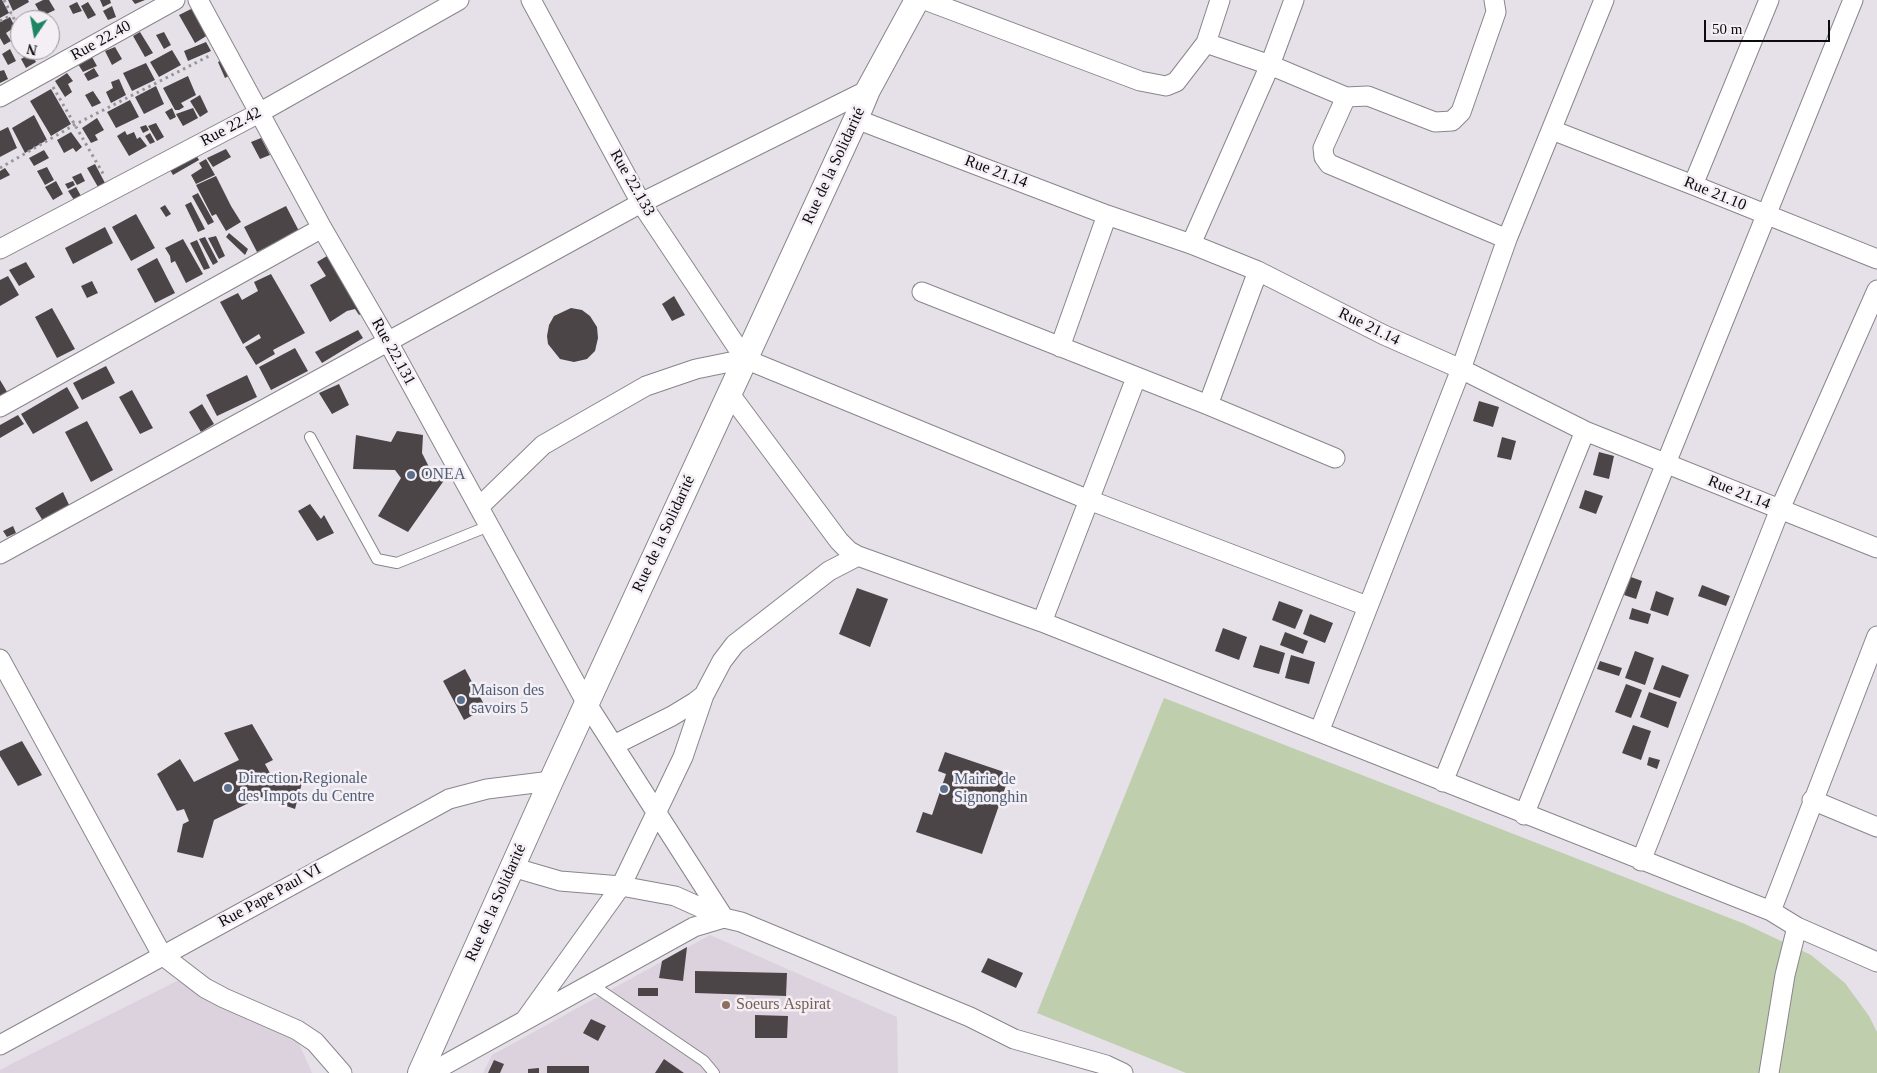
<!DOCTYPE html>
<meta charset="utf-8">
<style>
body{margin:0}
#map{position:relative;width:1877px;height:1073px;overflow:hidden;background:#e6e1e8;font-family:"Times New Roman",serif}
canvas{display:block}
.north{position:absolute;left:10px;top:10px;width:50px;height:50px;box-sizing:border-box;background:#f4eef5;border:1px solid #979398;border-radius:50%;rotate:192deg;font-size:14px;font-weight:700;line-height:20px;text-align:center;color:#0c0b0d}
.north::after{content:'';display:block;margin:auto;width:18px;height:22px;background:#1c8561;clip-path:polygon(50% 0,100% 100%,50% 72%,0 100%)}
.scale{position:absolute;left:1704px;top:20px;width:126px;height:22px;box-sizing:border-box;border:2px solid #0c0b0d;border-top:0;padding-left:6px;font-size:15px;line-height:18px;white-space:nowrap;color:#0c0b0d;-webkit-text-stroke:4px #f4eef5;paint-order:stroke}
</style>
<div id="map">
<canvas width="1877" height="1073"></canvas>
<div class="north">N</div>
<div class="scale">50 m</div>
</div>
<script>
const ctx = document.querySelector('canvas').getContext('2d');
ctx.lineJoin = 'round';
function fillPath(path, color) { ctx.fillStyle = color; ctx.fill(path, 'evenodd'); }
const toPath = rows => new Path2D(rows.map(r => 'M' + r).join(''));
function stroke(path, color, width, dash) { ctx.strokeStyle = color; ctx.lineWidth = width; ctx.lineCap = dash ? 'butt' : 'round'; ctx.setLineDash(dash || []); ctx.stroke(path); }
function drawText(font, color, halo, rows, align = 'center') {
  ctx.font = font + ' "Times New Roman",serif'; ctx.lineWidth = 5; ctx.setLineDash([]); ctx.textBaseline = 'middle'; ctx.strokeStyle = halo; ctx.fillStyle = color; for (const [text, x, y, turn = 0] of rows) {
    ctx.save(); ctx.translate(x, y); ctx.rotate((+turn || 0) * Math.PI / 180); ctx.textAlign = isNaN(turn) ? turn : align; if (halo) ctx.strokeText(text, 0, 0); ctx.fillText(text, 0, 0); ctx.restore();
  }
}
fillPath(toPath([
 [710,935,897,1017,898,1073,483,1073,492,1055],
 [185,977,290,1023,312,1073,0,1073,0,1070,15,1062]
]), '#dcd2de');
fillPath(toPath([
 [1164,698,1745,924,1811,955,1845,983,1869,1016,1877,1032,1877,1073,1186,1073,1037,1013]
]), '#bfcfad');
fillPath(toPath([
 [0,0,2,0,9,13,0,18],
 [8,0,28,0,29,2,13,11],
 [43,0,49,0,55,10,42,16,35,4],
 [100,0,110,0,111,3,103,7],
 [132,0,145,0,135,4],
 [77,2,82,11,73,14,69,6],
 [88,2,96,15,88,19,81,6],
 [112,6,116,17,108,20,103,11],
 [193,8,208,35,195,43,179,15],
 [10,17,15,27,6,33,11,41,4,45,0,38,0,22],
 [140,32,153,53,145,57,133,36],
 [164,32,171,45,164,49,156,35],
 [206,42,211,51,188,61,184,51],
 [115,47,122,59,112,65,105,51],
 [10,49,16,61,8,65,2,54],
 [172,50,181,65,159,77,150,62],
 [31,53,36,62,26,68,21,59],
 [92,57,97,66,83,72,78,64],
 [226,58,234,73,225,78,218,62],
 [146,63,155,80,132,91,123,73],
 [94,68,99,76,88,81,84,74],
 [4,70,8,79,0,83,0,71],
 [67,73,73,81,68,84,72,92,65,97,55,81],
 [188,76,196,95,181,103,184,107,179,110,175,110,163,88],
 [119,79,126,95,111,103,106,92,113,88,111,82],
 [156,86,164,104,144,114,135,97],
 [51,89,71,124,51,136,30,101],
 [93,91,101,103,92,107,85,95],
 [200,95,208,112,200,117,190,101],
 [130,100,139,117,116,128,107,112],
 [172,108,176,117,170,120,165,112],
 [193,108,198,118,183,126,176,114],
 [34,115,47,140,25,153,12,128],
 [97,118,104,130,95,135,98,140,91,143,82,128],
 [156,123,164,137,157,141,148,126],
 [146,125,149,130,143,133,140,127],
 [8,127,17,148,0,157,0,131],
 [125,131,127,135,134,132,137,139,140,137,147,146,129,156,117,136],
 [71,132,82,147,76,152,73,148,64,153,57,140],
 [150,133,155,142,150,144,145,136],
 [261,138,270,155,260,159,251,142],
 [226,149,231,157,213,167,207,158],
 [44,150,49,158,34,166,29,158],
 [195,153,199,160,173,175,169,168],
 [206,159,215,175,196,184,191,175,202,168,199,163],
 [95,164,105,183,98,187,87,168],
 [47,167,54,180,45,185,37,171],
 [5,168,10,175,0,180,0,171],
 [81,173,85,181,77,185,72,177],
 [216,176,231,206,241,222,226,231,216,214,212,216,196,185],
 [56,181,63,194,53,200,45,187],
 [73,181,75,185,68,189,65,184],
 [76,187,81,196,74,200,68,191],
 [198,193,214,222,208,225,192,196],
 [191,202,205,229,198,232,185,205],
 [165,205,171,214,166,217,160,208],
 [286,206,299,231,257,252,244,227],
 [136,214,155,248,131,261,112,227],
 [105,227,113,243,73,264,65,248],
 [229,233,248,249,245,255,226,237],
 [216,236,225,256,219,259,208,238],
 [205,237,218,262,213,265,199,239],
 [183,239,203,274,186,283,175,261,171,263,170,256,165,248],
 [197,240,210,268,204,270,190,243],
 [332,253,365,312,359,315,355,309,347,311,330,322,310,285,326,276,317,262],
 [157,258,175,293,155,303,137,269],
 [26,262,35,277,19,286,9,270],
 [271,274,305,333,273,350,275,354,256,365,245,347,261,338,259,334,243,344,220,302,238,293,242,300,258,291,254,282],
 [8,276,19,295,0,306,0,280],
 [92,281,98,293,87,298,81,286],
 [674,296,685,315,672,321,662,304],
 [52,308,75,349,57,358,35,317],
 [571,308,582,310,590,316,597,327,598,338,595,351,587,359,574,362,560,359,548,344,547,336,549,325,554,316],
 [358,330,363,338,322,363,315,352],
 [295,348,308,371,271,390,259,367],
 [106,366,115,383,82,400,73,383],
 [247,375,257,397,217,416,206,395],
 [0,380,9,395,0,400],
 [339,384,349,405,332,414,319,393],
 [67,387,79,408,33,434,21,414],
 [132,390,153,428,140,434,119,397],
 [1479,401,1499,407,1493,427,1473,421],
 [202,404,214,424,201,432,189,412],
 [18,415,24,424,0,438,0,425],
 [87,421,113,470,91,482,65,432],
 [397,431,423,435,422,453,431,471,445,479,408,532,378,516,401,478,395,470,353,469,356,435,391,442],
 [1502,437,1516,441,1511,460,1497,457],
 [1599,452,1614,456,1609,479,1593,475],
 [1585,490,1603,496,1596,514,1579,508],
 [63,492,70,507,43,521,35,508],
 [310,504,321,519,324,515,334,533,317,541,298,511],
 [13,526,16,533,7,537,3,531],
 [1631,577,1642,581,1636,599,1624,595],
 [1702,585,1730,596,1726,606,1698,596],
 [857,588,888,599,870,647,839,634],
 [1656,591,1674,598,1668,616,1650,610],
 [1279,601,1303,610,1295,629,1272,620],
 [1632,608,1651,614,1648,624,1629,619],
 [1310,614,1333,623,1325,643,1303,634],
 [1223,628,1247,637,1239,660,1215,651],
 [1285,632,1308,641,1303,654,1280,645],
 [1260,645,1285,653,1279,674,1253,667],
 [1635,651,1654,658,1645,685,1625,678],
 [1291,655,1315,662,1309,684,1285,678],
 [1600,661,1622,668,1619,676,1597,669],
 [1662,665,1689,675,1680,698,1653,689],
 [465,669,486,708,464,720,443,681],
 [1626,684,1642,690,1631,718,1615,712],
 [1649,692,1677,702,1668,728,1640,717],
 [252,724,273,760,265,764,271,775,279,772,303,779,295,809,261,797,214,820,203,858,177,852,183,824,189,821,184,809,177,811,157,774,180,759,194,782,239,760,224,733],
 [1633,725,1651,731,1641,760,1622,753],
 [22,741,42,775,18,786,0,756,0,751],
 [945,752,1010,774,982,854,916,832,923,812,932,815,946,774,938,771],
 [1649,757,1660,760,1657,769,1647,765],
 [687,947,683,981,659,978,662,961],
 [988,958,1023,973,1016,988,981,972],
 [695,971,787,973,786,996,695,993],
 [638,988,658,988,658,996,638,996],
 [755,1015,788,1016,787,1038,755,1038],
 [591,1019,606,1026,598,1041,583,1033],
 [664,1059,684,1073,655,1073],
 [494,1060,504,1064,500,1073,488,1073],
 [547,1066,589,1066,589,1073,547,1073],
 [539,1068,539,1073,528,1073,528,1069]
]), '#4c4547');
const service = toPath([
 [310,437,377,559,397,563,489,526],
 [591,984,704,1061,714,1073]
]);
const minor = toPath([
 [198,0,322,228,387,340,587,704,724,918],
 [531,0,641,203,745,359],
 [925,0,1140,81,1166,86,1176,82,1206,43,1220,0],
 [1206,43,1270,65,1346,97,1368,96,1435,122,1452,121,1461,112,1496,12,1494,0],
 [0,97,175,0],
 [1346,97,1323,148,1324,157,1329,164,1507,239],
 [856,119,1107,215,1191,244,1258,271,1384,335,1461,369,1585,431,1877,548],
 [1552,130,1693,185,1877,259],
 [1693,185,1769,0],
 [1191,244,1270,65,1294,0],
 [0,249,259,113,459,0],
 [922,292,1208,405,1335,458],
 [1060,347,1107,215],
 [729,393,839,541,849,551,858,556,1042,622,1771,911,1797,927,1877,962],
 [1208,405,1258,271],
 [0,407,322,228],
 [479,507,543,445,646,386,696,369,745,359,1089,500,1367,606],
 [0,554,641,203,868,90],
 [1042,622,1136,378],
 [0,659,162,955,205,988,224,998,297,1030,315,1042,342,1073],
 [1319,732,1461,369,1507,239,1604,0],
 [614,745,672,716,695,702,704,695,722,661,735,644,829,571,858,556],
 [1443,782,1585,431],
 [1812,800,1877,827],
 [1524,815,1853,0],
 [1641,861,1780,509,1877,290],
 [512,867,560,881,621,886,675,896,724,918,741,922,970,1017,1014,1039,1106,1065,1123,1073],
 [1771,911,1877,636],
 [525,1020,621,886,683,757,704,695],
 [0,1045,449,799,487,789,551,781],
 [430,1073,694,927,724,918],
 [1769,1073,1785,975,1797,927]
]);
const tertiary = toPath([
 [420,1073,551,781,856,119,868,90,917,0]
]);
stroke(service, '#89858b', 12);
stroke(minor, '#89858b', 21);
stroke(tertiary, '#89858b', 26);
stroke(toPath([
 [4,0,20,30],
 [0,21,12,15],
 [31,50,35,58],
 [53,87,105,177],
 [0,168,76,124,209,56]
]), '#98949a', 3, [2.5, 4]);
stroke(service, '#fff', 10);
stroke(minor, '#fff', 19);
stroke(tertiary, '#fff', 24);
for (const [x, y, r, color] of [
 [411,475,5,"#5c6f8a"],
 [461,700,5,"#5c6f8a"],
 [228,788,5,"#5c6f8a"],
 [944,789,5,"#5c6f8a"],
 [726,1005,5,"#8d6e63"]
]) { const dot = new Path2D(); dot.arc(x, y, r, 0, 2 * Math.PI); ctx.fillStyle = color; ctx.fill(dot); stroke(dot, '#f4eef5', 2); }
drawText('16px', '#0c0b0d', '#f4eef5', [
 ["Rue 22.40",101,41,-29],
 ["Rue 22.42",231,127,-28],
 ["Rue de la Solidarité",834,166,-65],
 ["Rue 21.14",996,172,21],
 ["Rue 22.133",632,183,60],
 ["Rue 21.10",1715,194,22],
 ["Rue 21.14",1369,327,26],
 ["Rue 22.131",393,352,61],
 ["Rue 21.14",1739,493,22],
 ["Rue de la Solidarité",664,534,-65],
 ["Rue Pape Paul VI",270,896,-29],
 ["Rue de la Solidarité",496,903,-66]
]);
drawText('16px', '#4e5e75', '#f4eef5', [
 ["ONEA",421,475],
 ["Maison des",471,691],
 ["savoirs 5",471,709],
 ["Direction Regionale",238,779],
 ["des Impots du Centre",238,797],
 ["Mairie de",954,780],
 ["Signonghin",954,798]
], 'left');
drawText('16px', '#785e54', '#f4eef5', [
 ["Soeurs Aspirat",736,1005]
], 'left');
</script>
